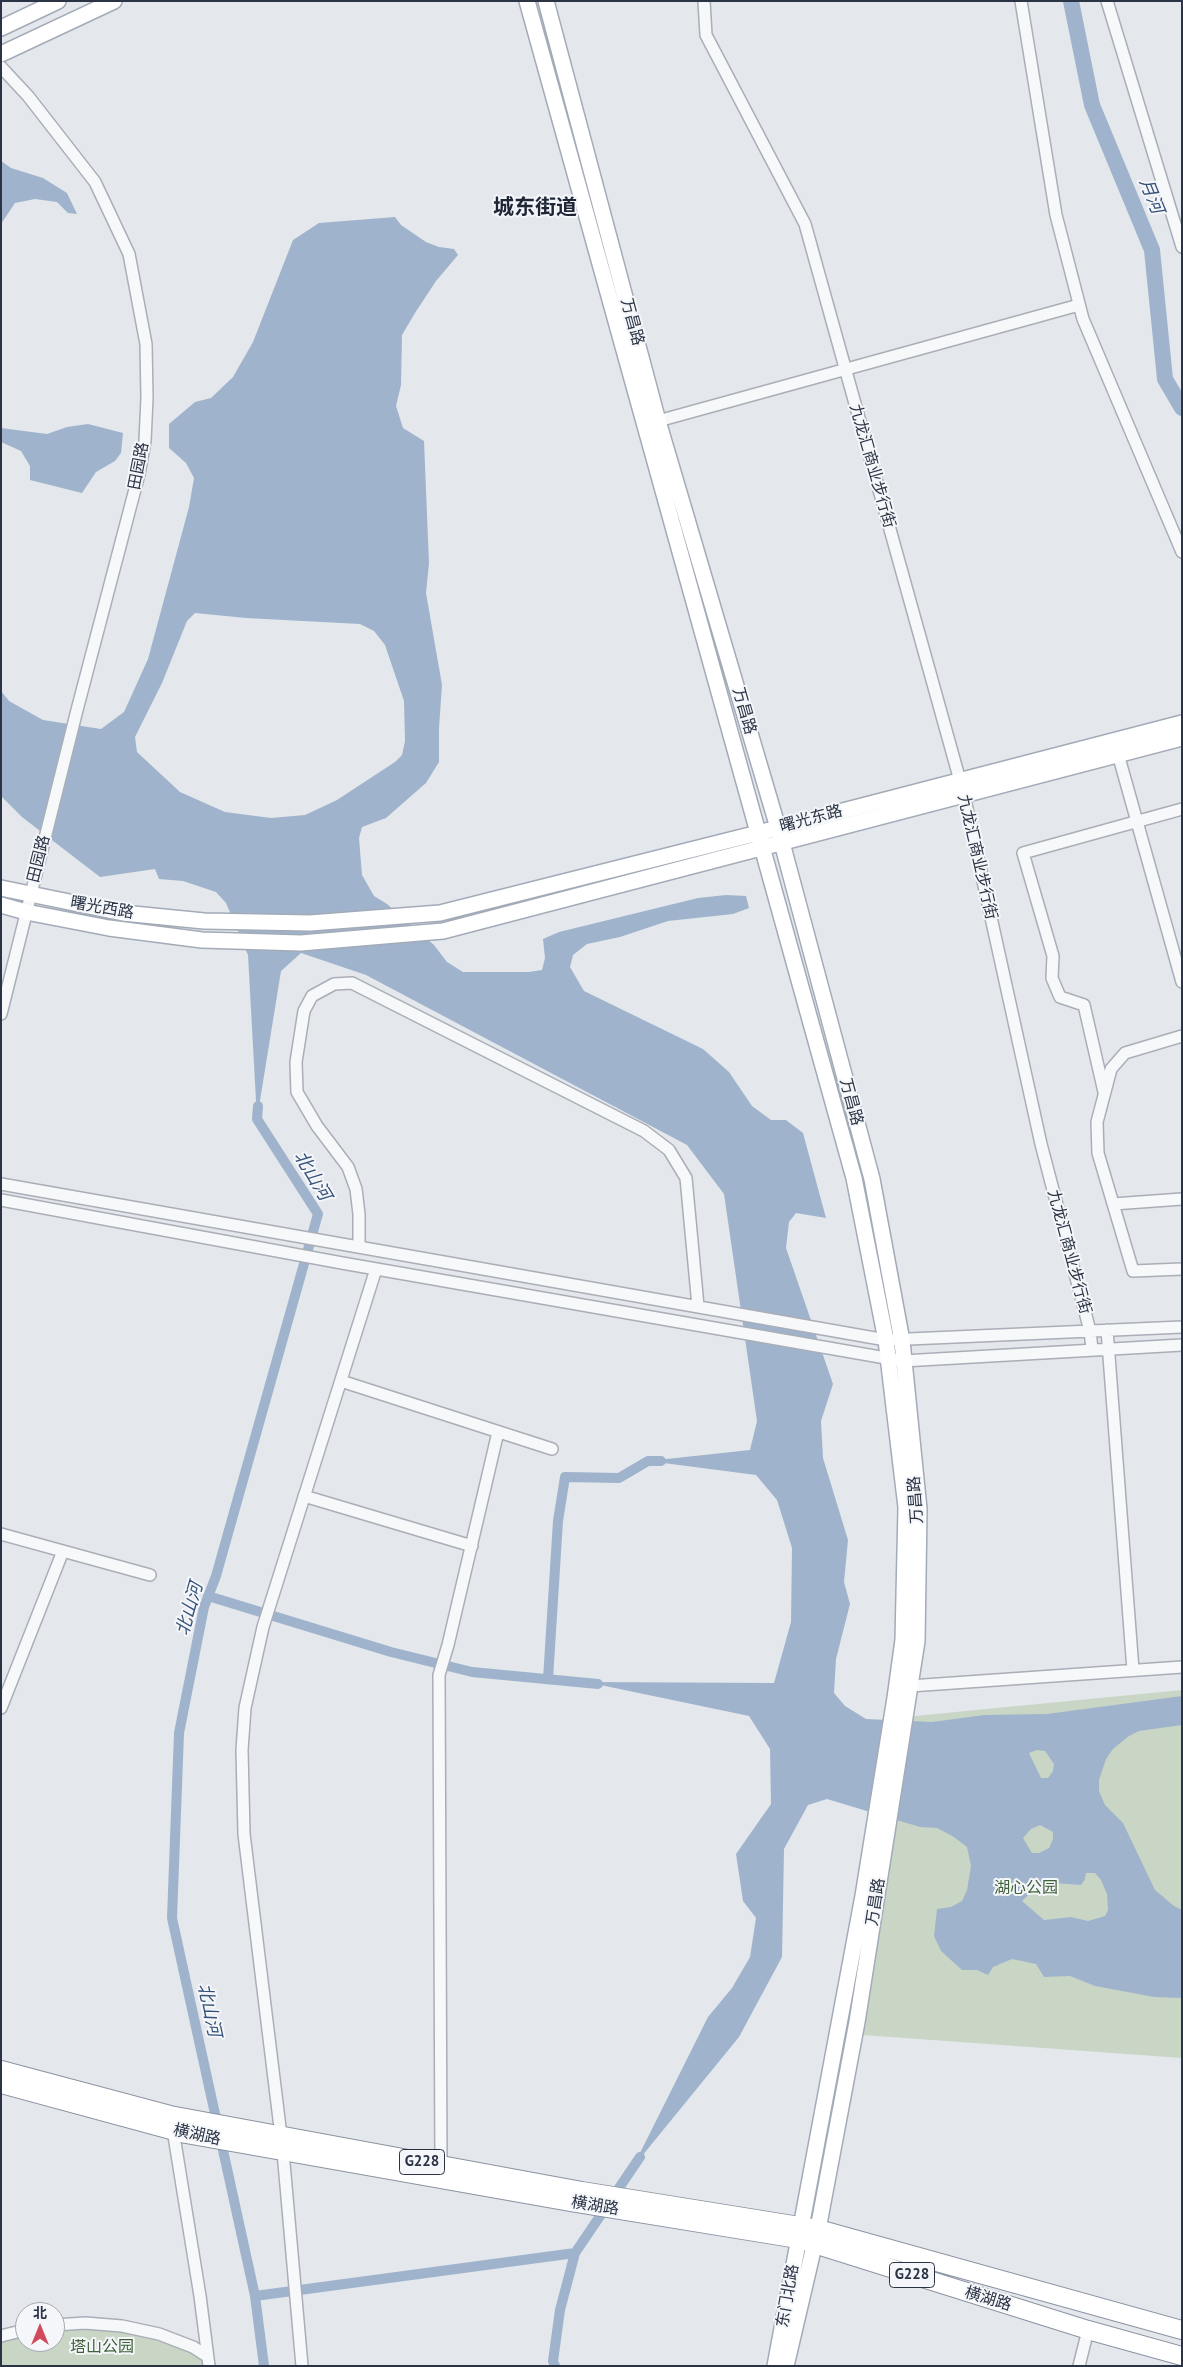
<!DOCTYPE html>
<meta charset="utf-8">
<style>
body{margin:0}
#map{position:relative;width:1183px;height:2367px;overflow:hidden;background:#e4e7ec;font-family:"PT Sans","Noto Sans SC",sans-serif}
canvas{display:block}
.frame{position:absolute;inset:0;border:2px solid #2b3445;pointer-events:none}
.north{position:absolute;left:15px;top:2302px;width:50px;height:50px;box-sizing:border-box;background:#f4f6f9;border:1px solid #a4a8b1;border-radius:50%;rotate:0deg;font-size:14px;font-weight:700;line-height:20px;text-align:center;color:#2b3445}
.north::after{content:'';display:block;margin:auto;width:18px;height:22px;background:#d1495b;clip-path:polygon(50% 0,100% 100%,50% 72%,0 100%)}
</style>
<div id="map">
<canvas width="1183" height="2367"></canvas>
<div class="frame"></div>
<div class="north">北</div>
</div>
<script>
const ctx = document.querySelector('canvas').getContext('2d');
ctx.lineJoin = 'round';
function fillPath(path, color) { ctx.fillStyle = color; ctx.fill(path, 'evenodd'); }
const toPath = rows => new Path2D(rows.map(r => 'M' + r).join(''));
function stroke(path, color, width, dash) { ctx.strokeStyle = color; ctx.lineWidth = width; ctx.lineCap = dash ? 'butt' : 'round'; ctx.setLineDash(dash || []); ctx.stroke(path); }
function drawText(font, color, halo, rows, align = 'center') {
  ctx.font = font + ' "PT Sans","Noto Sans SC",sans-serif'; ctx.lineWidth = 4; ctx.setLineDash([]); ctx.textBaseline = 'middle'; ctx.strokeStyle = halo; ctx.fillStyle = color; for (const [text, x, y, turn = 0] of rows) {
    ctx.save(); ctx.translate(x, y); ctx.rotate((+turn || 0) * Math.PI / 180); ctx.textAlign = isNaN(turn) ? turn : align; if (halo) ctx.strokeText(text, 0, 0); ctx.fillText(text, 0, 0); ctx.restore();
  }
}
fillPath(toPath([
 [1182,1690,1182,2058,849,2034,846,2027,894,1718],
 [85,2329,125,2331,178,2346,202,2360,203,2366,1,2366,1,2342,25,2336,25,2342,55,2342,55,2330]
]), '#c9d6c5');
fillPath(toPath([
 [1,161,11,168,43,178,67,193,77,214,68,213,57,202,35,199,15,203,1,224],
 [395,217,401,225,426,242,439,247,454,249,458,255,436,281,415,313,402,335,401,385,396,406,403,428,424,441,429,563,426,593,442,685,439,728,439,762,426,783,386,818,362,827,359,838,362,875,374,896,387,904,434,945,447,962,463,972,529,972,542,970,545,958,543,939,559,932,698,898,726,895,746,896,749,908,733,914,668,921,620,937,587,944,573,955,570,967,584,991,703,1049,729,1072,752,1106,771,1120,786,1120,803,1133,826,1218,796,1213,789,1222,786,1248,833,1384,821,1421,823,1458,848,1540,844,1582,850,1604,836,1659,834,1693,845,1706,866,1719,932,1722,984,1715,1047,1714,1182,1696,1182,1725,1139,1731,1129,1736,1113,1749,1106,1759,1099,1780,1099,1791,1105,1805,1123,1823,1155,1890,1174,1906,1182,1910,1182,1998,1154,1997,1095,1986,1070,1976,1044,1977,1036,1964,1012,1959,993,1967,988,1975,977,1970,962,1970,941,1951,934,1936,937,1909,951,1907,962,1901,967,1890,971,1866,967,1847,954,1837,937,1828,920,1827,827,1799,808,1805,784,1849,782,1957,739,2037,633,2167,708,2017,732,1988,750,1957,756,1918,743,1901,736,1854,771,1804,770,1749,749,1716,586,1682,774,1683,791,1622,792,1548,777,1500,756,1475,648,1461,750,1450,757,1421,724,1194,687,1145,366,975,301,953,281,971,257,1119,248,955,226,903,216,892,183,881,159,879,155,869,100,877,22,817,1,796,1,691,9,701,43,720,101,729,124,712,148,659,189,507,194,478,186,463,169,448,169,424,195,402,211,398,233,377,253,342,293,240,319,223],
 [195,613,246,618,360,624,374,631,385,645,404,701,405,741,402,755,395,762,337,800,305,815,271,818,225,812,180,792,137,752,135,737,162,683,187,621],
 [1037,1750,1045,1751,1054,1764,1053,1771,1048,1778,1041,1778,1029,1753],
 [1040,1825,1053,1832,1053,1839,1049,1848,1039,1853,1032,1853,1023,1838,1031,1829],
 [1086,1873,1095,1873,1101,1880,1107,1894,1108,1910,1105,1916,1088,1921,1071,1917,1044,1920,1022,1901,1032,1891,1053,1883,1081,1885,1085,1879],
 [88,424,123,433,121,453,115,461,96,472,82,493,30,480,30,466,21,451,1,442,1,428,47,434,67,427]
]), '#9fb4cc');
stroke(toPath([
 [258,1106,257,1119,318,1214,216,1576,204,1607,179,1733,172,1918,255,2296,264,2366],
 [208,1596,391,1652,472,1672,598,1684],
 [548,1679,558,1521,565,1477,619,1478,648,1461,661,1461],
 [255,2296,575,2253],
 [555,2366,553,2361,560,2310,575,2253,640,2157]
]), '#9fb4cc', 10);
stroke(toPath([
 [1071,1,1092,105,1152,250,1165,379,1182,408]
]), '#9fb4cc', 16);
const minor = toPath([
 [704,1,706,35,805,224,964,795,1041,1144,1090,1331,1092,1349],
 [1021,1,1056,215,1083,319,1182,552],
 [1107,1,1182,247],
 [1,67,28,96,95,182,129,254,146,344,147,398,145,441,139,474,77,710,1,1014],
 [658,421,1079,305],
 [1118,754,1182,982],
 [1182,1036,1125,1053,1111,1069,1097,1122,1098,1153,1133,1271,1182,1269],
 [1104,1092,1084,1005,1060,997,1052,978,1053,956,1023,853,1182,809],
 [1,1184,886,1340,1182,1327],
 [1,1200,342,1263,903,1361,1182,1345],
 [1113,1204,1182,1199],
 [359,1247,359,1214,356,1189,348,1167,317,1126,297,1092,296,1062,304,1011,312,996,334,984,352,983,644,1131,669,1150,686,1178,698,1306],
 [1107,1330,1133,1670],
 [341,1381,552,1449],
 [304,1496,472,1546],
 [1,1534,150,1575],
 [910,1686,1182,1667],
 [1,1708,63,1551],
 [173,2130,200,2296,209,2366],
 [441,2166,439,1675,448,1645,498,1432],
 [55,2325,85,2323,122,2326,159,2334,193,2347,207,2356],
 [1,2336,25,2330],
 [302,2366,283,2152,244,1834,242,1750,245,1708,263,1627,376,1269],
 [1079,2366,1088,2330]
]);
const major = toPath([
 [527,1,854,1178,886,1340,906,1507,903,1640,895,1698,863,1896,775,2366],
 [546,1,658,421,778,828,872,1179,902,1341,919,1509,917,1641,857,2022,818,2229,786,2366],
 [1,28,58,1],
 [1,54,114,1],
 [1,888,123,913,204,921,310,923,440,913,758,833,1182,723],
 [1,905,26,912,109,928,202,940,301,943,443,931,1182,738]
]);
const highway = toPath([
 [1,2070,170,2115,582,2191,818,2229,1182,2330],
 [1,2084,186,2134,570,2202,798,2239,1088,2330,1182,2356]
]);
stroke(minor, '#a9aeb7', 14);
stroke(major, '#a3abb8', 18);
stroke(highway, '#8b94a3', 20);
stroke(minor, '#f7f8fa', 11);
stroke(major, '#fff', 15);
stroke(highway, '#fff', 18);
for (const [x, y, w] of [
 [422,2162,45],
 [912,2275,45]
]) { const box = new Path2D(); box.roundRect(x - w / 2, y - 12.5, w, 25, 4); ctx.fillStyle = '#f4f6f9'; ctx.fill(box); stroke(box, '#2b3445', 1); }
drawText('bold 15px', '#2b3445', null, [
 ["G228",422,2162],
 ["G228",912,2275]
]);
drawText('16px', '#2b3445', '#f4f6f9', [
 ["万昌路",632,322,75],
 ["田园路",139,466,-79],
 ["九龙汇商业步行街",872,466,74],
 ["万昌路",744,711,74],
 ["曙光东路",811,819,-15],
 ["九龙汇商业步行街",977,857,77],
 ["田园路",39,859,-76],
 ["曙光西路",102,908,10],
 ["万昌路",851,1102,75],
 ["九龙汇商业步行街",1069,1252,75],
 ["万昌路",916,1500,-94],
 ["万昌路",876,1902,-81],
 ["横湖路",197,2135,12],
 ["横湖路",595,2206,9],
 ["东门北路",788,2296,-80],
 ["横湖路",988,2299,17]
]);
drawText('16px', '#3f6138', '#f4f6f9', [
 ["湖心公园",1026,1888],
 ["塔山公园",102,2347]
]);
drawText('italic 18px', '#34527a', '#f4f6f9', [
 ["月河",1151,196,68],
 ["北山河",312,1176,59],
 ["北山河",190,1609,-74],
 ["北山河",209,2010,78]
]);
drawText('bold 21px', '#1d2536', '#f4f6f9', [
 ["城东街道",535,208]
]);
</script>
